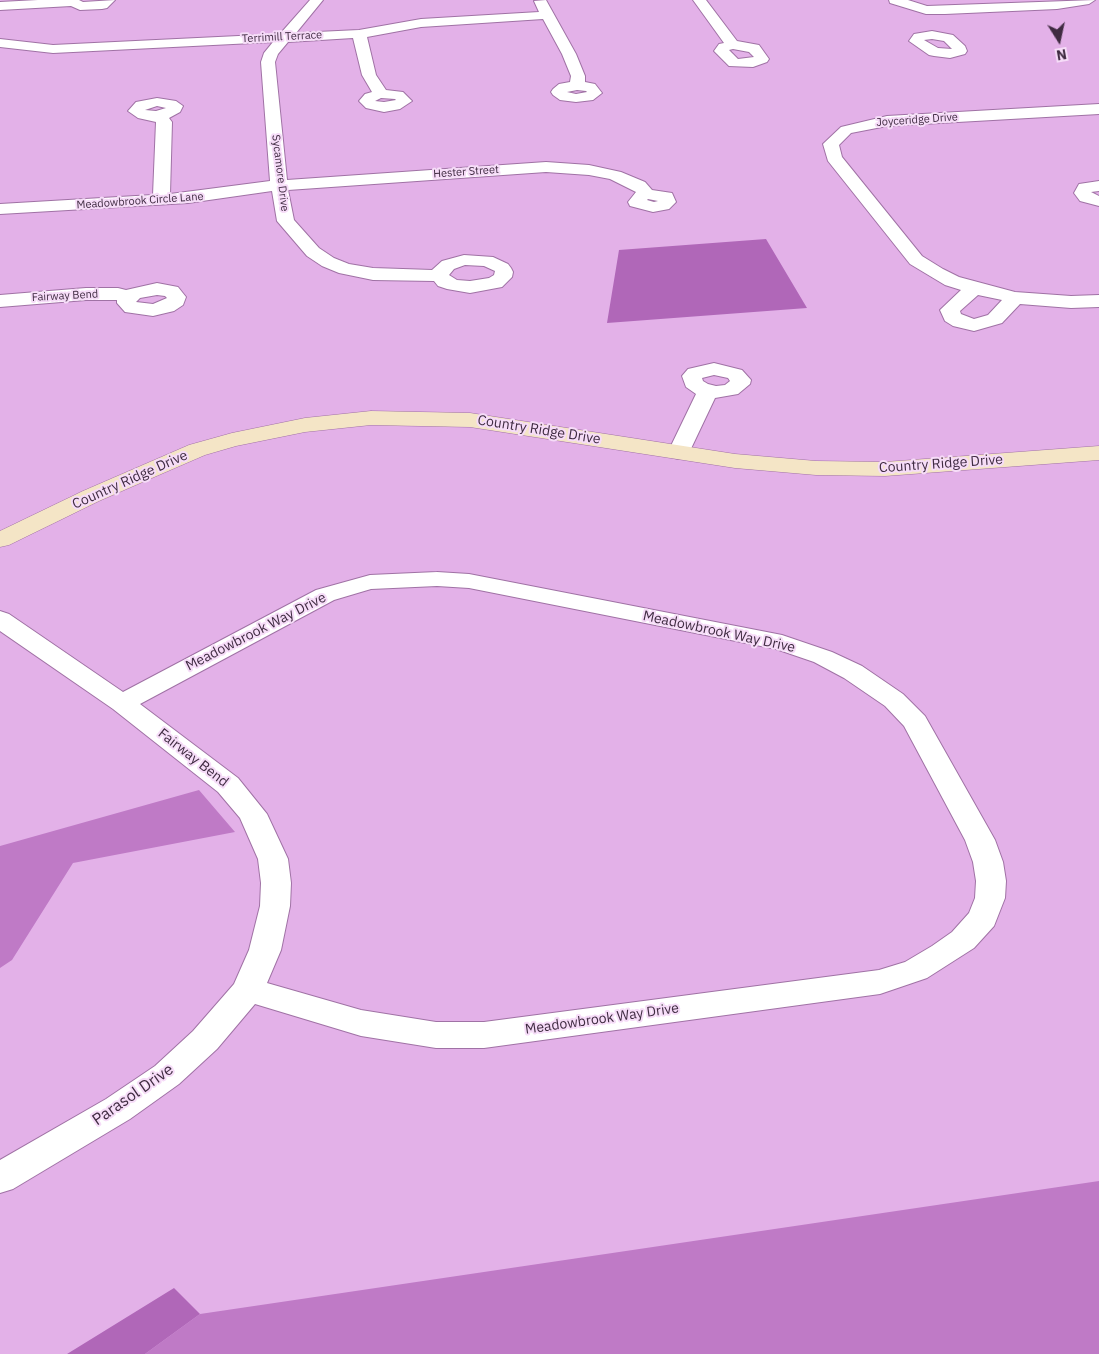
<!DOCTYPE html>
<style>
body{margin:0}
#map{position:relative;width:1099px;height:1354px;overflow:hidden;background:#e3b1e8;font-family:"IBM Plex Sans",sans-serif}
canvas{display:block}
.north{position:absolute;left:1034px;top:15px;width:50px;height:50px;-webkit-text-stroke:4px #f6dcf8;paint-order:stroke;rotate:170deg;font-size:14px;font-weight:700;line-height:20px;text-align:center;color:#3f2b41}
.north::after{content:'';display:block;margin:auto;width:18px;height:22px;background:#3f2b41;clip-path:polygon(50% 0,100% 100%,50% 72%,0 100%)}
</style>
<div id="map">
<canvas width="1099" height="1354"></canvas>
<div class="north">N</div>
</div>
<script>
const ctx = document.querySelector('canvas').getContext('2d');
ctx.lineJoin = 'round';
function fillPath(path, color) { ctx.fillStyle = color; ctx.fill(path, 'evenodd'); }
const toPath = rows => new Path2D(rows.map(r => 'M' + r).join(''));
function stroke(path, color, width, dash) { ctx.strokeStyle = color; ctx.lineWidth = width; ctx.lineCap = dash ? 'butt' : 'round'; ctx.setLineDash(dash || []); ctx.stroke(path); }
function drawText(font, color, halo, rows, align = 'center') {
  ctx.font = font + ' "IBM Plex Sans",sans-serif'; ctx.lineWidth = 4; ctx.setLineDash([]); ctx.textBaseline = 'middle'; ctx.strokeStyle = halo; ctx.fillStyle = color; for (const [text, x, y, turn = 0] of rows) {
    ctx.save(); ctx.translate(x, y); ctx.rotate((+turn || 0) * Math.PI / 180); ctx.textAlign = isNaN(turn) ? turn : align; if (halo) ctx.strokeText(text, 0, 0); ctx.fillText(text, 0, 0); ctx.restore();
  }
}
fillPath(toPath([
 [199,790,235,832,73,863,12,960,0,968,0,846],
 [1099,1181,1099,1354,145,1354,200,1314]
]), '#bf7ac6');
fillPath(toPath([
 [766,239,807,308,607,323,619,250],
 [174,1288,200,1314,145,1354,67,1354]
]), '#b067b8');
const street = toPath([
 [38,0,79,0,83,2,115,0,107,8,102,9,80,10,71,6,0,10,0,2,38,0],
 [310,0,323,0,296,33,359,30,421,19,539,12,534,1,546,0,576,54,585,76,585,82,595,84,602,93,593,100,576,102,560,100,553,95,551,92,553,89,559,84,570,82,571,76,562,54,543,19,421,27,367,37,376,75,386,90,403,92,412,101,400,109,384,112,366,108,359,101,365,94,372,92,362,75,353,38,288,42,278,54,275,62,287,180,546,162,589,165,621,172,645,182,652,190,672,193,676,202,669,209,653,212,630,206,628,202,636,192,610,179,589,175,546,172,288,190,294,220,319,248,334,258,349,264,373,268,432,270,442,261,464,255,493,257,508,264,511,268,513,272,512,277,502,287,470,293,447,289,438,286,434,281,373,280,339,273,322,266,307,256,277,221,272,191,188,203,0,214,0,204,153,195,156,122,138,118,128,111,136,102,157,98,176,101,183,106,180,112,169,118,172,122,170,194,270,181,261,62,264,53,273,42,53,53,0,47,0,39,53,45,280,34,310,0],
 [577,90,586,91,587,92,576,94,567,92,577,90],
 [381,98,395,99,396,100,384,102,375,101,381,98],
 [157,106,166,108,156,111,145,110,157,106],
 [648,199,658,201,654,202,647,200,648,199],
 [465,265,484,266,495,271,494,275,489,278,470,281,457,280,449,275,454,269,465,265],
 [693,0,706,0,737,41,759,45,769,59,767,62,753,67,729,66,714,51,719,44,724,43,693,0],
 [733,49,749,52,754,57,738,59,729,50,733,49],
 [889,0,908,0,927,6,1095,0,1089,4,1057,9,945,14,926,14,890,3,889,0],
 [932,31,953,35,965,46,967,51,965,54,950,58,934,56,929,55,909,41,914,34,932,31],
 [932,39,944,41,952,49,938,48,924,40,932,39],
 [1099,104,1099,114,887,126,851,133,839,145,842,157,922,256,943,269,959,277,1015,292,1071,296,1099,295,1099,307,1071,308,1020,304,1002,323,974,331,953,326,945,321,940,310,961,290,945,285,910,264,828,161,823,144,841,127,887,116,1099,104],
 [978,295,1002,300,988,315,974,319,961,314,960,311,978,295],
 [1099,181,1099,191,1091,192,1099,196,1099,206,1080,201,1074,193,1079,184,1099,181],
 [157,283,178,287,186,297,183,305,174,311,153,316,125,312,117,303,117,300,86,300,0,307,0,295,86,288,118,288,126,290,157,283],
 [157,295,165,296,167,298,153,304,136,302,140,298,157,295],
 [714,363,742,370,751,380,750,384,738,394,715,398,687,457,679,459,671,457,668,452,696,394,686,387,682,376,688,369,714,363],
 [714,375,728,378,730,381,725,385,716,386,708,384,703,381,702,378,714,375],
 [437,572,469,574,782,635,832,652,862,666,903,694,925,716,995,840,1003,862,1006,881,1005,898,994,926,974,948,927,978,880,994,484,1048,436,1048,361,1036,255,1004,217,1049,179,1084,130,1119,13,1189,0,1193,0,1160,106,1099,155,1066,193,1031,234,984,249,950,260,906,261,883,258,859,240,818,218,792,113,709,0,631,0,611,9,614,123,692,316,590,370,575,437,572],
 [437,586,469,588,776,649,814,662,844,678,885,706,904,726,965,840,973,862,976,881,975,898,969,913,952,932,932,946,905,962,879,970,484,1022,436,1022,361,1010,267,983,281,950,290,906,291,883,288,859,267,814,238,778,140,704,334,600,371,589,437,586]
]);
const secondary = toPath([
 [371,411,470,413,735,454,816,461,885,462,1099,446,1099,460,885,476,816,475,735,468,470,427,371,425,305,432,236,446,205,455,99,501,9,545,0,547,0,531,83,491,189,445,232,433,305,418,371,411]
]);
stroke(street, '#a072a5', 2);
stroke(secondary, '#a072a5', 1);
fillPath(street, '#fff');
fillPath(secondary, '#f4e5c6');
drawText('11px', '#3f2b41', '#f6dcf8', [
 ["Terrimill Terrace",282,37,-3],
 ["Joyceridge Drive",917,120,-4],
 ["Hester Street",466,172,-4],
 ["Sycamore Drive",280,173,83],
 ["Meadowbrook Circle Lane",140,201,-4],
 ["Fairway Bend",65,296,-3]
]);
drawText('14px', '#3f2b41', '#f6dcf8', [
 ["Country Ridge Drive",539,430,9],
 ["Country Ridge Drive",941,464,-4],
 ["Country Ridge Drive",130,480,-24],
 ["Meadowbrook Way Drive",256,632,-27],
 ["Meadowbrook Way Drive",719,632,12],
 ["Fairway Bend",193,758,38],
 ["Meadowbrook Way Drive",602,1019,-8]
]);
drawText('16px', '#3f2b41', '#f6dcf8', [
 ["Parasol Drive",133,1095,-35]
]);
</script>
